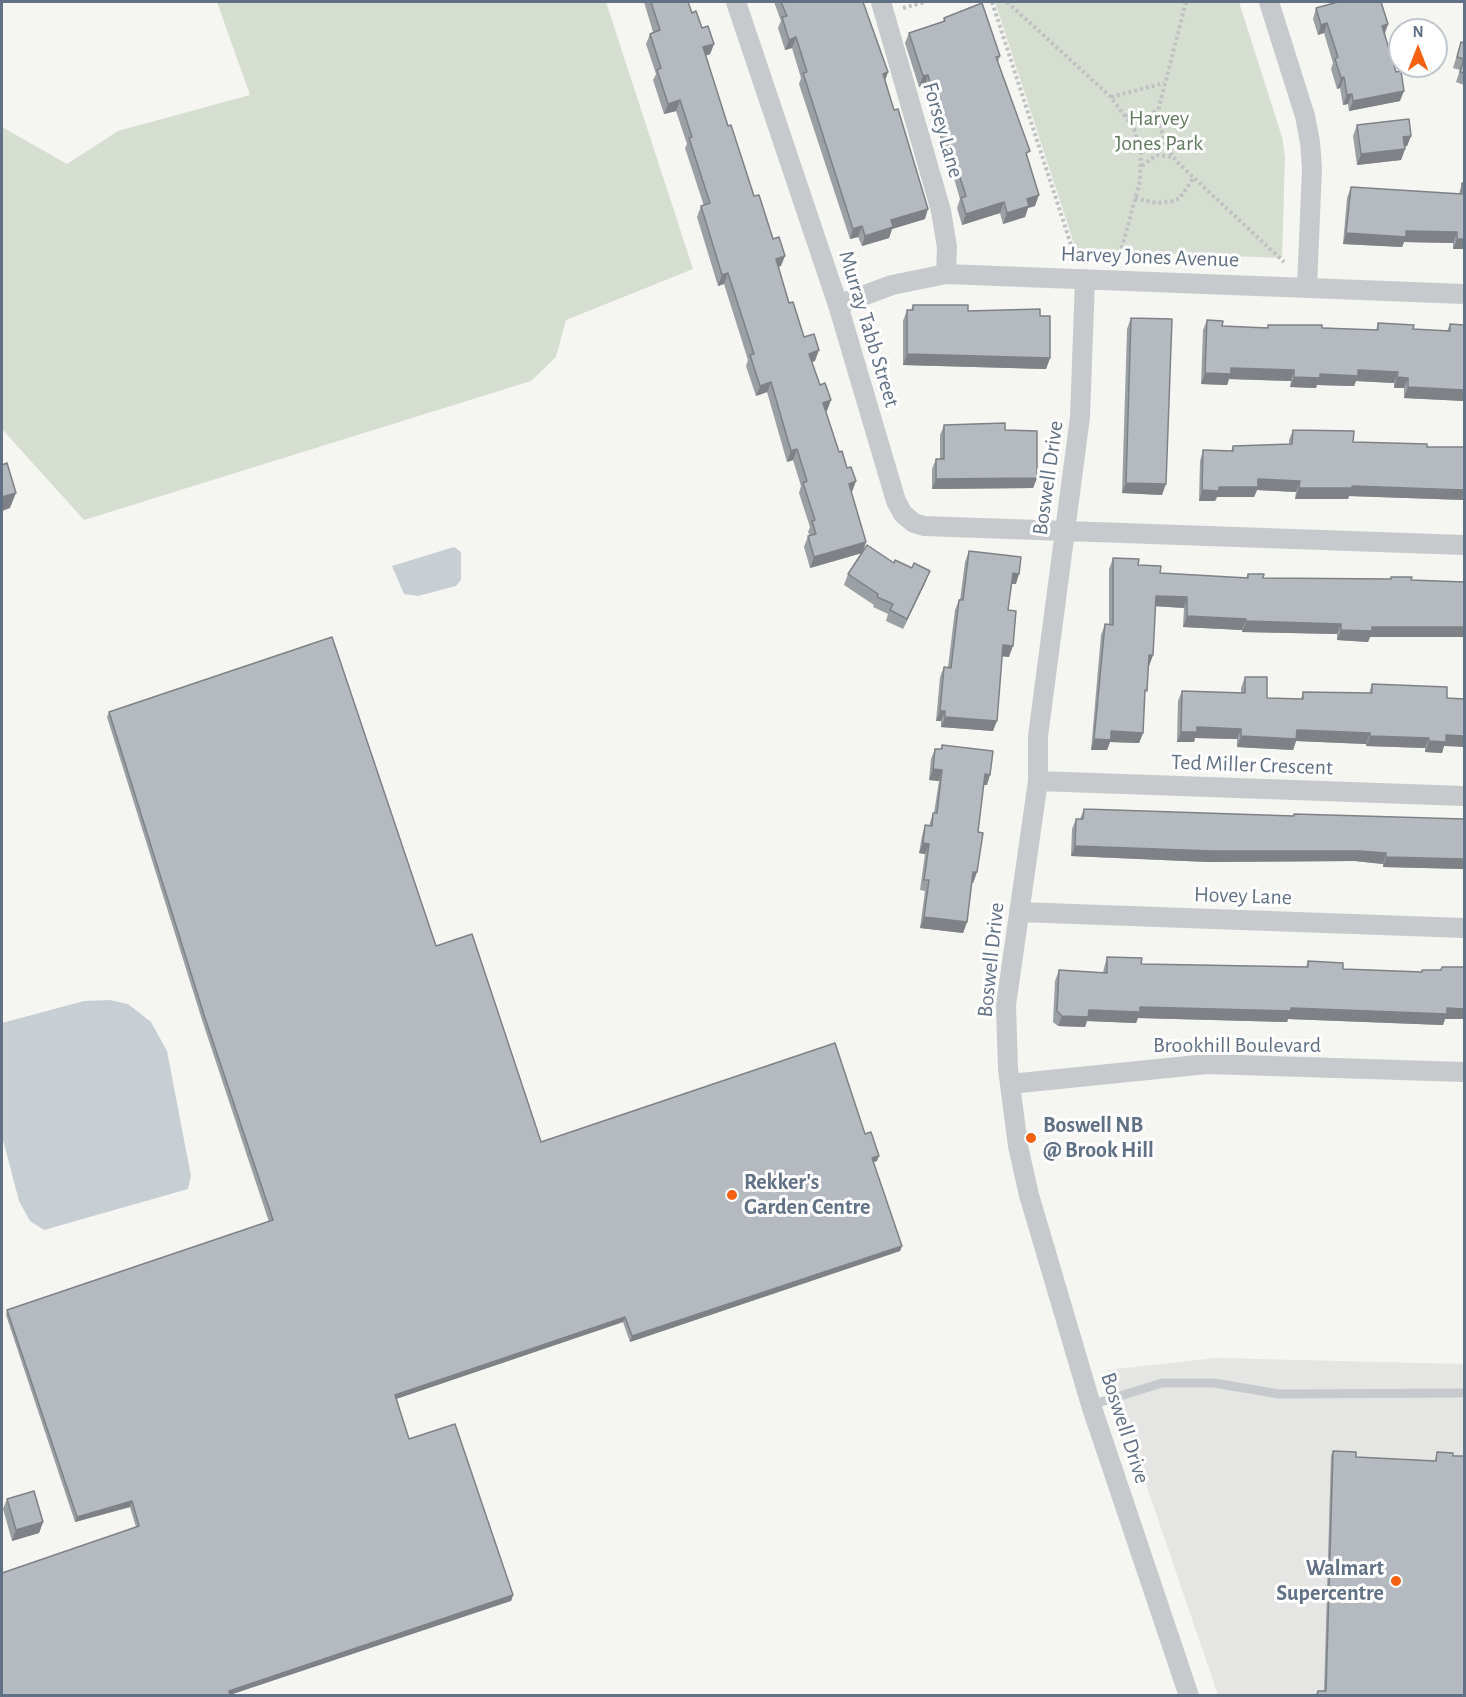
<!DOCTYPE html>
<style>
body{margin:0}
#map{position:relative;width:1466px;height:1697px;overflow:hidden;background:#f5f5f1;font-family:"Alegreya Sans",sans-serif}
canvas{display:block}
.frame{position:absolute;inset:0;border:3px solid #617185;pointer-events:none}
.north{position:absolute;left:1388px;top:18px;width:60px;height:60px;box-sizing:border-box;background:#fff;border:2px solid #c0c6ce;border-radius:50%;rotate:0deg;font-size:16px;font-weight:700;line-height:24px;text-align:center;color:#617185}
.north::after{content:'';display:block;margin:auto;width:21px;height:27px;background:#f56011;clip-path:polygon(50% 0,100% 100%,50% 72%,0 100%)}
</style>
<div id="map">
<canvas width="1466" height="1697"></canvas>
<div class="frame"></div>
<div class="north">N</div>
</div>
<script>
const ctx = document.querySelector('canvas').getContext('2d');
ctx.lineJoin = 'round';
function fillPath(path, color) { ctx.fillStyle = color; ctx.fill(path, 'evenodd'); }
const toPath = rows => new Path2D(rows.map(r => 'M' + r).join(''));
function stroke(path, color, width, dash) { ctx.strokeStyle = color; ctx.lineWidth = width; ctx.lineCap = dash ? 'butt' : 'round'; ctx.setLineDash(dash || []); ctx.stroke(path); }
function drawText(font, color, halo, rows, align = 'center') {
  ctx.font = font + ' "Alegreya Sans",sans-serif'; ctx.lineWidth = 6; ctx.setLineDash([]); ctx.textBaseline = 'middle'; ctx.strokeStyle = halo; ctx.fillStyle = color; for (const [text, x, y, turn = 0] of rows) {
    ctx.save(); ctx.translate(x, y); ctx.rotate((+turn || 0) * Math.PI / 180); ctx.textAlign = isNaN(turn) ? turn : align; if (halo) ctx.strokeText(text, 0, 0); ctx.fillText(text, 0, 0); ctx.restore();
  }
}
fillPath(toPath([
 [1216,1358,1464,1364,1464,1695,1218,1695,1107,1370]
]), '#e5e6e4');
fillPath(toPath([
 [217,2,606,2,693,269,566,320,556,357,531,381,84,520,2,429,2,127,67,164,118,131,250,95],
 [995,2,1239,2,1282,137,1285,157,1282,258,1076,250]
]), '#d5ded1');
fillPath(toPath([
 [454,547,461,552,461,580,456,586,418,596,404,594,392,566],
 [110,1000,128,1004,151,1022,167,1051,191,1176,188,1189,44,1230,30,1221,19,1201,2,1136,2,1023,84,1001]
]), '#c7cfd5');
stroke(toPath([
 [992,2,1074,254],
 [1007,2,1111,97,1134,129,1141,153,1140,181,1118,262],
 [1186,2,1159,107,1159,122,1166,145,1176,161,1284,262],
 [903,8,925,2],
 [1111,97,1164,83],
 [1126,115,1137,119,1149,117,1158,108],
 [1142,166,1156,155,1171,157],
 [1135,198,1156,203,1174,201,1180,198,1194,177]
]), '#c0c1c3', 4, [3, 3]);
stroke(toPath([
 [1091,1405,1162,1383,1214,1383,1279,1394,1464,1393]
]), '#c7cacd', 9);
stroke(toPath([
 [736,2,838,305,896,501,903,514,914,523,924,526,1464,545],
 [881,2,941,211,947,247,946,274],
 [1269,2,1305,116,1310,142,1312,168,1307,287],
 [1085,279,1080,417,1038,736,1038,781,1006,1005,1008,1069,1018,1146,1029,1195,1091,1405,1189,1696],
 [838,305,892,285,946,274,1464,294],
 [1038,781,1464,796],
 [1019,912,1464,928],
 [1010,1084,1207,1064,1464,1072]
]), '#c7cacd', 20);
fillPath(toPath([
 [644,2,688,2,692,13,714,44,710,54,705,56,728,126,781,266,778,267,789,303,815,361,812,362,827,411,825,411,852,492,851,492,866,542,862,553,894,563,926,581,903,629,886,621,888,614,873,607,874,605,844,585,848,574,862,553,810,568,804,547,808,536,810,536,808,532,810,527,799,493,801,486,793,460,787,462,767,392,756,396,746,366,748,360,724,284,718,286,697,217,701,206,704,206,685,148,687,144,676,111,664,114,653,80,656,74,646,44,650,34,653,32],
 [774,2,863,2,888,72,885,81,925,219,892,229,889,238,862,246,858,237,850,239,799,84,801,78,792,48,785,50,778,28,781,21],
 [1316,8,1388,24,1385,34,1400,101,1349,111,1348,104,1343,105,1340,88,1337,89,1331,69,1333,63,1324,33,1318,35,1313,19],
 [944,18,1000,56,998,62,1028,159,1035,206,1028,208,1025,217,1003,224,1000,213,962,225,957,208,960,199,953,175,948,176,942,157,944,151,925,85,919,87,905,43,909,33,943,22],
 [1461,42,1464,43,1464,85,1456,82,1460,70,1453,68],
 [1357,125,1411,136,1407,146,1404,147,1405,149,1401,160,1357,165,1353,136],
 [1462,183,1464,183,1464,249,1453,249,1453,243,1404,242,1402,247,1343,244,1347,198,1351,187,1459,194],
 [913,305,968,311,1040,316,1050,358,1046,369,903,365,903,321,907,310,911,310],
 [1131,318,1162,495,1122,493,1127,329],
 [1207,320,1222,326,1267,328,1268,325,1376,330,1378,323,1413,329,1447,331,1450,324,1464,325,1464,401,1404,398,1404,388,1394,388,1394,383,1356,381,1354,386,1317,385,1316,388,1290,387,1291,381,1229,379,1227,385,1201,384,1203,330],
 [944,425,1005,430,1037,478,1033,488,932,489,932,469,936,459,940,459,940,435],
 [1293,430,1353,442,1427,447,1464,447,1464,500,1349,496,1348,499,1295,499,1296,492,1257,490,1254,497,1217,497,1215,501,1199,501,1200,461,1203,450,1231,451,1233,446,1289,444,1289,440],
 [969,551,1016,584,1012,584,1008,610,1009,657,1002,656,993,731,941,727,941,721,936,721,940,677,944,667,948,667,955,610,959,600,960,600,965,562],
 [1113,558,1138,565,1160,573,1246,578,1248,574,1263,578,1390,579,1391,577,1411,580,1464,582,1464,637,1370,637,1368,642,1337,640,1337,634,1242,632,1242,630,1183,627,1184,608,1155,606,1153,655,1149,666,1148,666,1144,698,1143,733,1139,743,1110,742,1107,750,1091,750,1101,635,1105,624,1109,625,1109,569],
 [1245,677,1267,698,1301,699,1303,692,1369,693,1372,684,1444,746,1442,753,1425,752,1425,748,1366,746,1366,744,1296,741,1293,750,1237,747,1237,739,1195,738,1194,742,1177,742,1178,701,1182,691,1241,693,1241,688],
 [109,712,436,946,541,1142,865,1134,877,1161,873,1162,902,1246,900,1251,630,1342,623,1322,396,1399,409,1439,513,1595,511,1601,136,1527,130,1507,75,1522,6,1315,7,1310,269,1222,203,1023,107,717],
 [942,745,987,785,984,785,978,832,977,872,973,883,972,883,967,922,963,933,920,928,925,891,920,890,925,854,919,853,922,836,925,825,929,826,933,813,934,813,939,781,929,780,931,759,935,749,941,749],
 [1084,809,1293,816,1294,814,1464,819,1464,869,1383,867,1383,864,1355,861,1208,862,1071,856,1072,829,1076,819,1080,819],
 [1107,957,1141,964,1306,967,1308,961,1343,969,1421,972,1422,970,1440,970,1442,967,1464,967,1464,1019,1445,1019,1443,1025,1288,1019,1287,1022,1138,1018,1136,1023,1087,1021,1085,1027,1058,1026,1053,1022,1055,981,1059,970,1103,973,1104,968],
 [1333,1451,1356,1457,1435,1461,1437,1452,1464,1695,1316,1695,1318,1691,1324,1691,1331,1456],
 [7,1499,43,1522,39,1533,12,1541,3,1509]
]), '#9ba0a5');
fillPath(toPath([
 [1327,23,1324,33,1318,35,1321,25],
 [1388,24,1384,34,1382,26],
 [796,37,792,48,785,50,789,40],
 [714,44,710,54,699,58,703,47],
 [888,72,884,83,883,74],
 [928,75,925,85,919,87,923,76],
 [1344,77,1340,88,1337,89,1341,78],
 [1404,91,1400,101,1349,111,1353,101],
 [1352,94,1348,104,1343,105,1347,95],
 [680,100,676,111,664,114,668,104],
 [1411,136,1407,146,1399,147,1403,137],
 [1405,149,1401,160,1357,165,1361,154],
 [956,165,953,175,948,176,952,166],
 [1039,195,1035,206,1028,208,1025,217,1003,224,1007,213,1027,199],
 [1004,202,1000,213,962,225,966,214],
 [928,209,925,219,892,229,889,238,862,246,865,236,891,220],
 [862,226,858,237,850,239,853,229],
 [1406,231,1457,232,1453,243,1404,242,1402,247,1343,244,1346,233],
 [1457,239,1464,239,1464,249,1453,249],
 [785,256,781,266,772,269,776,259],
 [728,273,724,284,718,286,722,275],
 [819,350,815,361,805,364,809,354],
 [907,354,1050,358,1046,369,903,365],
 [1231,368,1294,370,1291,381,1229,379,1227,385,1201,384,1205,373],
 [1358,370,1398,372,1394,383,1356,381,1354,386,1317,385,1316,388,1290,387,1294,377],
 [1397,377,1408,378,1404,388,1394,388],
 [771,382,767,392,756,396,760,386],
 [1408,387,1464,390,1464,401,1404,398],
 [831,400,827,411,819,413,823,403],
 [797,449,793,460,787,462,791,451],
 [1037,478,1033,488,932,489,936,479],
 [1258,479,1300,481,1296,492,1257,490,1254,497,1217,497,1215,501,1199,501,1202,490],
 [856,481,852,492,845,494,849,484],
 [1126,483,1166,484,1162,495,1122,493],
 [1352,486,1464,490,1464,500,1349,496,1348,499,1295,499,1299,488],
 [16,493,10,508,2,511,2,497],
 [866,542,862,553,810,568,814,557],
 [930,571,926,581,903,629,907,619],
 [1013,573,1019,574,1016,584,1009,583],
 [1156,596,1187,597,1184,608,1152,606],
 [1187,616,1246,619,1242,630,1183,627],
 [1246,621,1341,624,1337,634,1242,632],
 [1372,627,1464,627,1464,637,1370,637,1368,642,1337,640,1341,630],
 [1003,645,1013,646,1009,657,999,656],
 [1149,655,1153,655,1149,666,1145,666],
 [940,711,945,711,941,721,936,721],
 [945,717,997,721,993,731,941,727],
 [1197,727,1241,729,1237,739,1195,738,1194,742,1177,742,1181,732],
 [1297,730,1370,733,1366,744,1296,741,1293,750,1237,747,1241,736],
 [1111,731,1143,733,1139,743,1110,742,1107,750,1091,750,1094,739],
 [1446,735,1464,736,1464,747,1444,746,1442,753,1425,752,1429,741],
 [1370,736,1429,738,1425,748,1366,746],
 [933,769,942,770,939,781,929,780],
 [985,774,990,775,987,785,981,785],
 [923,843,929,844,925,854,919,853],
 [1075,846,1359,851,1386,853,1383,864,1355,861,1208,862,1071,856],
 [1386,857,1464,859,1464,869,1383,867],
 [973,872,977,872,973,883,969,882],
 [924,917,967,922,963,933,920,928],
 [1140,1007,1464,1009,1464,1019,1445,1019,1443,1025,1288,1019,1287,1022,1138,1018,1136,1023,1087,1021,1085,1027,1058,1026,1062,1016,1089,1010],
 [879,1156,877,1161,870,1163,872,1158],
 [902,1246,900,1251,630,1342,632,1336],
 [625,1317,623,1322,393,1400,395,1395],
 [132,1501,130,1507,75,1522,77,1517],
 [43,1522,39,1533,12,1541,16,1530],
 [513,1595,511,1601,230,1695,229,1691]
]), '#7e8286');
const building = toPath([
 [651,2,688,2,692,13,696,11,702,28,708,26,714,44,703,47,728,126,731,125,754,196,759,195,773,239,779,237,785,256,776,259,789,303,793,302,804,337,814,334,819,350,809,354,820,385,825,383,831,400,823,403,839,452,842,451,847,468,851,467,856,481,849,484,866,542,814,557,808,536,816,534,812,521,815,520,803,483,807,481,797,449,791,451,771,382,760,386,750,355,754,354,728,273,722,275,701,206,710,203,689,138,692,137,680,100,668,104,657,70,661,68,650,34,660,30,651,2],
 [781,2,863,2,888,72,883,74,894,110,898,109,928,209,891,220,893,227,865,236,862,226,853,229,803,73,807,72,796,37,789,40,782,17,787,16,781,2],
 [1338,2,1381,2,1388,24,1382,26,1396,72,1401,71,1404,91,1353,101,1352,94,1347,95,1344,77,1341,78,1335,59,1338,57,1327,23,1321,25,1316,8,1338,2],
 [982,3,1000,56,996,57,1030,151,1026,153,1039,195,1027,199,1029,206,1007,213,1004,202,966,214,961,198,966,196,956,165,952,166,946,147,949,145,928,75,923,76,909,33,945,21,944,18,982,3],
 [1461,42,1464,43,1464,73,1460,72,1464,59,1457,57,1461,42],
 [1409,119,1411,136,1403,137,1405,149,1361,154,1357,125,1409,119],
 [1462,183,1464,183,1464,239,1457,239,1457,232,1406,231,1406,237,1346,233,1351,187,1462,194,1462,183],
 [913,305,968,305,968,311,1040,309,1040,316,1050,316,1050,358,907,354,907,310,913,310,913,305],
 [1131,318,1172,319,1166,484,1126,483,1131,318],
 [1207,320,1223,321,1222,326,1268,328,1268,325,1322,325,1322,328,1378,330,1378,323,1414,325,1413,329,1450,331,1450,324,1464,325,1464,390,1408,387,1408,378,1397,377,1398,372,1358,370,1358,376,1320,374,1320,378,1294,377,1294,370,1231,368,1231,374,1205,373,1207,320],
 [1005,423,1005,430,1037,431,1037,478,936,479,936,459,944,459,944,425,1005,423],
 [1293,430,1354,431,1353,442,1427,444,1427,447,1464,447,1464,490,1352,486,1352,488,1299,488,1300,481,1258,479,1258,487,1219,487,1219,491,1202,490,1203,450,1233,451,1233,446,1292,444,1293,430],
 [7,463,16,493,2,497,2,465,7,463],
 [867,545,894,563,895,560,912,568,914,563,930,571,907,619,890,610,893,604,877,597,878,594,848,574,867,545],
 [969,551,1021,557,1019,574,1013,573,1008,610,1016,611,1013,646,1003,645,997,721,945,717,945,711,940,711,944,667,951,668,959,600,963,600,969,551],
 [1113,558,1139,559,1138,565,1161,566,1160,573,1248,578,1248,574,1264,574,1263,578,1391,579,1391,577,1412,577,1411,580,1464,582,1464,627,1372,627,1372,631,1341,630,1341,624,1246,621,1246,619,1187,616,1187,597,1156,596,1153,655,1149,655,1147,691,1145,690,1143,733,1111,731,1111,740,1094,739,1105,624,1113,625,1113,558],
 [332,637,436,946,472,934,541,1142,835,1043,865,1134,871,1132,879,1156,872,1158,902,1246,632,1336,625,1317,395,1395,409,1439,455,1424,513,1595,229,1691,230,1695,2,1695,2,1573,139,1526,132,1501,77,1517,7,1310,273,1220,205,1018,109,712,332,637],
 [1245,677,1267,677,1267,698,1303,699,1303,692,1372,693,1372,684,1447,687,1447,698,1464,699,1464,736,1446,735,1446,742,1429,741,1429,738,1370,736,1370,733,1297,730,1296,739,1241,736,1241,729,1197,727,1197,732,1181,732,1182,691,1245,693,1245,677],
 [942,745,993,751,990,775,985,774,978,832,983,833,977,872,973,872,967,922,924,917,929,880,924,880,929,844,923,843,925,825,932,826,933,813,937,813,942,770,933,769,935,749,942,749,942,745],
 [1084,809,1294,816,1294,814,1464,819,1464,859,1386,857,1386,853,1359,851,1212,851,1075,846,1076,819,1083,819,1084,809],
 [1107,957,1142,958,1141,964,1308,967,1308,961,1343,963,1343,969,1422,972,1422,970,1441,970,1442,967,1464,967,1464,1009,1447,1008,1447,1014,1291,1008,1291,1011,1140,1007,1140,1012,1089,1010,1088,1017,1062,1016,1057,1011,1059,970,1107,973,1107,957],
 [1333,1451,1356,1452,1356,1457,1436,1461,1437,1452,1453,1453,1453,1456,1464,1456,1464,1695,1317,1695,1318,1691,1326,1691,1333,1451],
 [34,1491,43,1522,16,1530,7,1499,34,1491]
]);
fillPath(building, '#b4bac0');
stroke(building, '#7e8286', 1.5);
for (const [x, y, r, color] of [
 [1031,1138,6,"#f56011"],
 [732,1195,6,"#f56011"],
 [1396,1581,6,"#f56011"]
]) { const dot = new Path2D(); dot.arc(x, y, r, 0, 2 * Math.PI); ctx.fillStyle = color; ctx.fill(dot); stroke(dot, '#fff', 2); }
drawText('22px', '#637c60', '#fff', [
 ["Harvey",1159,118],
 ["Jones Park",1159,143]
]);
drawText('22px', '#617185', '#fff', [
 ["Forsey Lane",943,130,74],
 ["Harvey Jones Avenue",1150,257,2],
 ["Murray Tabb Street",869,329,73],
 ["Boswell Drive",1048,478,-82],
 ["Ted Miller Crescent",1252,765,2],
 ["Hovey Lane",1243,896,2],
 ["Boswell Drive",991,960,-84],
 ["Brookhill Boulevard",1237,1045],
 ["Boswell Drive",1125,1428,72]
]);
drawText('bold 22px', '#617185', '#fff', [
 ["Boswell NB",1043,1125],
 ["@ Brook Hill",1043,1150],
 ["Rekker's",744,1182],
 ["Garden Centre",744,1207],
 ["Walmart",1384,1568,"right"],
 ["Supercentre",1384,1593,"right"]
], 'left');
</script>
